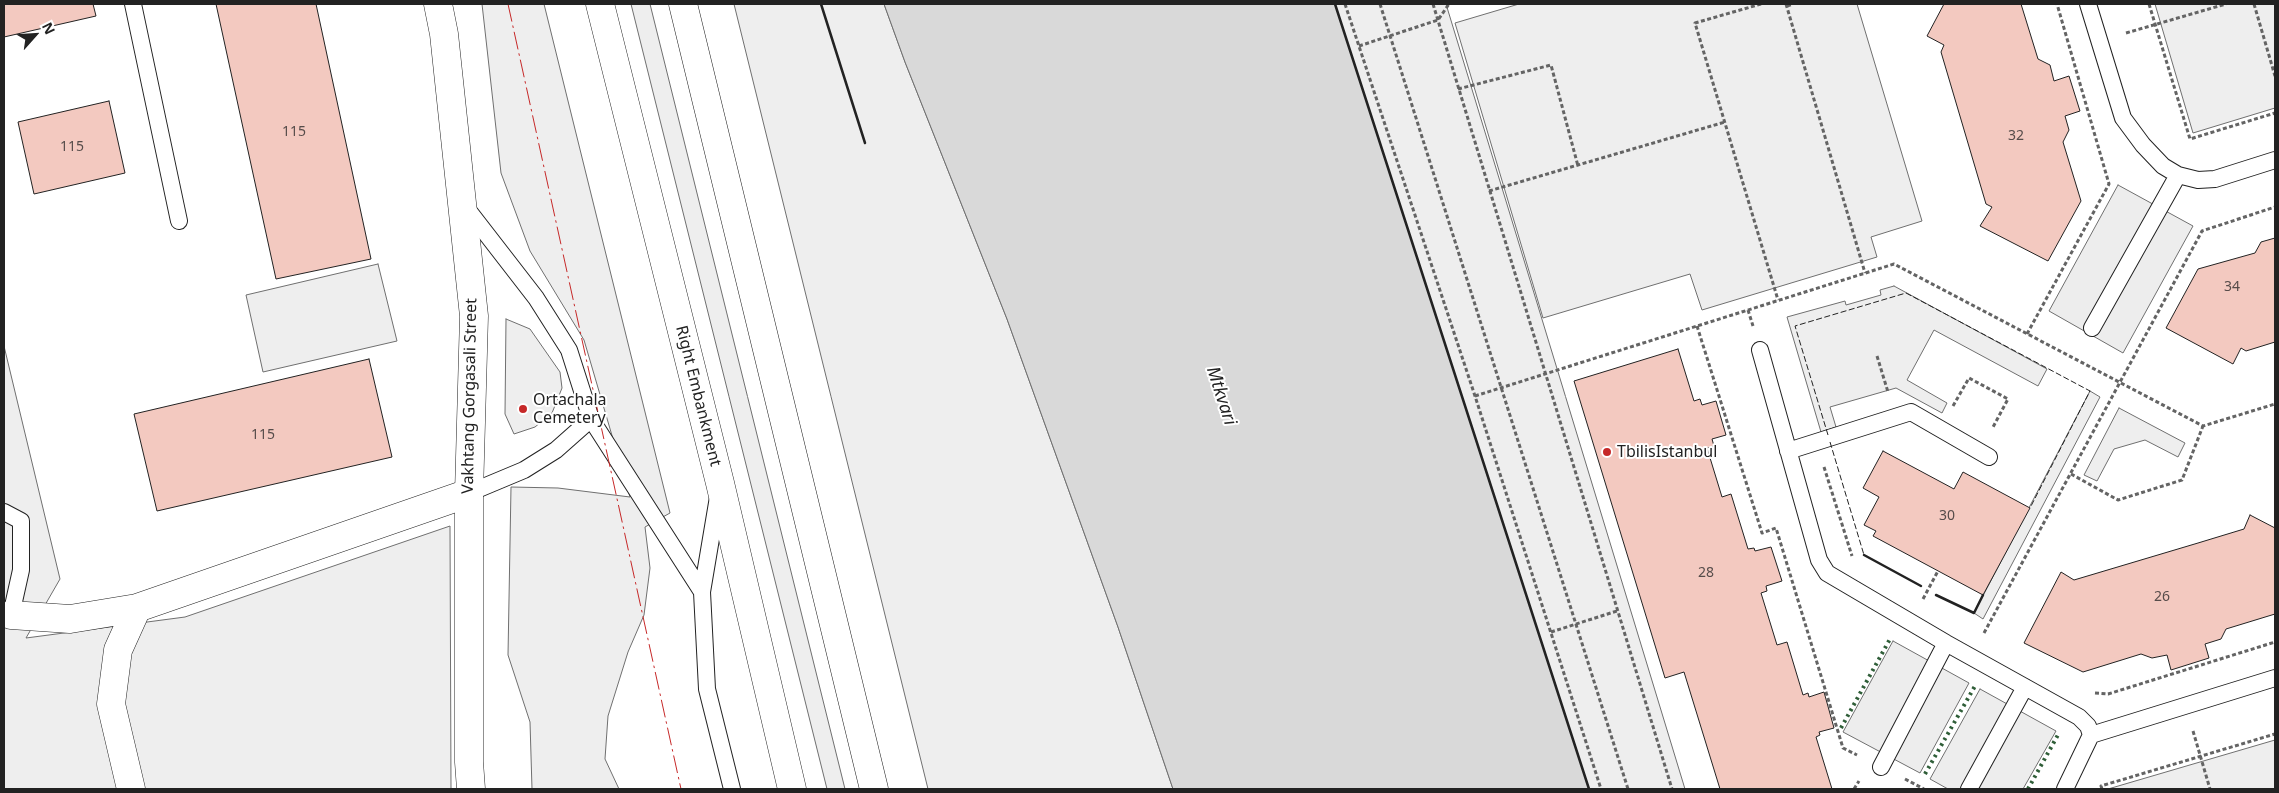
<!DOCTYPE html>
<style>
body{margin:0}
#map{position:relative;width:2279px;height:793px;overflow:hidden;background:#fff;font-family:"Noto Sans",sans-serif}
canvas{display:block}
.frame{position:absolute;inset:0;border:5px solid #222;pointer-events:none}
.north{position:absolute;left:10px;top:10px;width:50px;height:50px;-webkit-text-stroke:4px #fff;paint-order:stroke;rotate:64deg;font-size:14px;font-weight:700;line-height:20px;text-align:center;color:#222}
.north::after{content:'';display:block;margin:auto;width:18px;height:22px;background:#222;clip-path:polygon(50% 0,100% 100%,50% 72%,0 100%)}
</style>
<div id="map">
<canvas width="2279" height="793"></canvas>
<div class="frame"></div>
<div class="north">N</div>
</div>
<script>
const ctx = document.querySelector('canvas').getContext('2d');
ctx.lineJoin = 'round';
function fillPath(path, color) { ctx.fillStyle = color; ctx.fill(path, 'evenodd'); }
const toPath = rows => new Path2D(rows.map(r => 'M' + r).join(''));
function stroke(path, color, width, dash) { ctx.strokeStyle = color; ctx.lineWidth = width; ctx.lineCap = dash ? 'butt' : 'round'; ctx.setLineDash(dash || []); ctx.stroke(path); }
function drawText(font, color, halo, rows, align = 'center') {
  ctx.font = font + ' "Noto Sans",sans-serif'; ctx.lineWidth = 4; ctx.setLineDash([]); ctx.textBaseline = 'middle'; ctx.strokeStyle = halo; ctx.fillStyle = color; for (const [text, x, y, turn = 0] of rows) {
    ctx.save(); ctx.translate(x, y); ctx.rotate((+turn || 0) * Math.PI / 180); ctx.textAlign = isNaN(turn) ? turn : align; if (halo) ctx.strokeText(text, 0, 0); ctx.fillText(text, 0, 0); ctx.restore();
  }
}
const green = toPath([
 [482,4,544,4,670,513,645,527,650,568,644,615,628,652,608,716,605,759,619,789,532,789,530,722,508,655,511,487,558,488,630,497,584,340,530,251,501,173,482,4],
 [631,4,650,4,845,789,827,789,631,4],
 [734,4,884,4,905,62,1007,319,1118,627,1173,789,928,789,734,4],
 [1335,4,1446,4,1685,789,1589,789,1335,4],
 [1519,4,1857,4,1922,221,1871,237,1877,257,1702,310,1690,274,1543,318,1455,23,1519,4],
 [2155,4,2275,4,2275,108,2193,133,2155,4],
 [378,264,397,341,263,372,246,295,378,264],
 [1894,286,2047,369,2038,386,1934,330,1907,380,1947,403,1942,413,1896,388,1830,407,1836,427,1821,432,1787,317,1845,301,1846,305,1881,295,1880,290,1894,286],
 [506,319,530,329,560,372,562,388,552,413,535,427,514,434,505,414,506,319],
 [4,346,60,579,26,638,185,617,450,526,451,789,4,789,4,346],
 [2090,391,2100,397,1983,619,1974,613,2090,391],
 [2119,408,2185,443,2178,457,2145,440,2114,449,2097,481,2084,475,2119,408],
 [2275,740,2275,789,2108,789,2275,740]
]);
fillPath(green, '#eee');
stroke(green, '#6f6f6f', 1);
const parking = toPath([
 [2118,185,2193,226,2123,353,2049,311,2118,185],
 [1893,641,1969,683,1920,773,1843,732,1893,641],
 [1980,689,2056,731,2023,789,1948,789,1930,779,1980,689]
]);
fillPath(parking, '#ededed');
stroke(parking, '#6f6f6f', 1);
const water = toPath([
 [884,4,1335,4,1589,789,1173,789,1118,627,1007,319,905,62,884,4]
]);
fillPath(water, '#d9d9d9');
stroke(water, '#6f6f6f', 1);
const building = toPath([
 [4,4,93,4,96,16,4,37,4,4],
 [216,4,316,4,371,259,276,279,216,4],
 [1944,4,2021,4,2038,59,2050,65,2054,81,2069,76,2080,111,2065,116,2069,130,2063,142,2081,201,2048,261,1980,226,1992,207,1986,204,1941,52,1944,45,1927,36,1944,4],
 [109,101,125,173,34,194,18,122,109,101],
 [2275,238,2275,342,2246,351,2241,348,2233,364,2166,328,2198,269,2255,253,2261,242,2275,238],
 [1678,349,1694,401,1700,399,1702,405,1716,401,1726,435,1712,439,1714,446,1707,448,1722,497,1731,494,1748,549,1754,548,1755,551,1771,547,1782,581,1766,586,1767,591,1761,593,1777,645,1787,642,1803,695,1808,693,1809,697,1824,692,1834,728,1819,732,1820,735,1816,737,1832,789,1720,789,1684,672,1665,678,1574,381,1678,349],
 [369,359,392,457,157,511,134,414,369,359],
 [1883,451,1954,489,1963,472,2030,508,1983,595,1873,536,1876,531,1864,525,1879,497,1863,488,1883,451],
 [2250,515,2275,528,2275,614,2226,629,2221,639,2205,644,2209,658,2171,670,2167,655,2152,658,2141,654,2083,672,2024,643,2061,572,2074,580,2198,543,2244,529,2250,515]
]);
fillPath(building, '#f3c9c0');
stroke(building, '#222', 1);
const service = toPath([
 [133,4,179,221],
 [2088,4,2123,118,2143,145,2163,166,2178,175,2198,180,2215,179,2275,160],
 [464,205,536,298,569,350,591,419,556,450,524,470,469,493],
 [2092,328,2178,175],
 [1760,350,1819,560,1827,573,1946,643,2079,717,2088,726,2091,735],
 [591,419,702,592],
 [1788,451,1911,412,1989,457],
 [718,497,702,592,707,689,732,789],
 [4,512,21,521,21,570,11,615],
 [1881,767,1946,643],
 [1969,789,2025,687],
 [2065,789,2091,735,2275,678]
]);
const minor = toPath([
 [11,615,70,619,137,608],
 [131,789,111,704,118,650,137,608,469,493]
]);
const tertiary = toPath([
 [438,4,444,34,474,316,469,493,469,762,471,789]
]);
const trunk = toPath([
 [600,4,720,483,792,789],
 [683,4,874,789]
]);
stroke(service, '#222', 18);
stroke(minor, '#222', 29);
stroke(tertiary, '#222', 29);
stroke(trunk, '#222', 29);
stroke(toPath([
 [1345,4,1475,396,1601,789],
 [1380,4,1628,789],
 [1433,4,1672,789],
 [1761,4,1695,23,1778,300],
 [1786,4,1865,273],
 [2149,4,2190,139,2275,113],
 [2254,4,2275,76],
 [1787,6,1793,4],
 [2126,33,2226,4],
 [1359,46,1438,20,1449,4],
 [1458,89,1551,65,1578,166],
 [1489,191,1725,122],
 [1748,310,1753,326],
 [1697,326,1762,533,1776,528,1843,748,1857,755],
 [2027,334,2109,184,2057,4],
 [1877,356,1888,392],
 [1475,396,1894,264,2203,426,2275,404],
 [1953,406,1969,378,2008,399,1992,429],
 [1824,467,1852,556],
 [2071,474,2118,500,2182,480,2203,426],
 [1923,599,1938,571],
 [1551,632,1617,611],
 [1984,633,2202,231,2275,207],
 [2095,693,2108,694,2275,642],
 [2193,731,2210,789],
 [1905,779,1924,789],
 [1854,789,1859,781],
 [2102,789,2101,786,2275,734]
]), '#646464', 3, [4, 2.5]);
stroke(service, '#fff', 16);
stroke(minor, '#fff', 28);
stroke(tertiary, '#fff', 28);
stroke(trunk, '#fff', 28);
stroke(toPath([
 [1841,728,1890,639],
 [1925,774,1975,686],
 [2028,789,2059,733]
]), '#2f5e38', 4, [2.5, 4]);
stroke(toPath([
 [1828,435,1795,326,1906,293,2090,391,2030,508],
 [1830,442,1864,555]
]), '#222', 1, [6, 2.5]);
stroke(toPath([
 [821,4,865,143],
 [1335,4,1589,789],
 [1864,555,1921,586],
 [1936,595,1974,613,1983,595]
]), '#222', 2.5);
stroke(toPath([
 [508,4,681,789]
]), '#c62828', 1, [18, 4, 2.5, 4]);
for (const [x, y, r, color] of [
 [523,409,5,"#c62828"],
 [1607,452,5,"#c62828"]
]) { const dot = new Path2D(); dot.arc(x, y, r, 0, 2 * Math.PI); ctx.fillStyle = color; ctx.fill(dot); stroke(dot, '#fff', 2); }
drawText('14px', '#564c4a', null, [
 ["115",294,132],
 ["32",2016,136],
 ["115",72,147],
 ["34",2232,287],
 ["115",263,435],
 ["30",1947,516],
 ["28",1706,573],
 ["26",2162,597]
]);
drawText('16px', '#222', '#fff', [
 ["Vakhtang Gorgasali Street",470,396,-89],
 ["Right Embankment",698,396,76]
]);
drawText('16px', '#222', '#fff', [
 ["Ortachala",533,400],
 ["Cemetery",533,418],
 ["TbilisIstanbul",1617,452]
], 'left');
drawText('italic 18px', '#222', '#fff', [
 ["Mtkvari",1221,396,72]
]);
</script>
